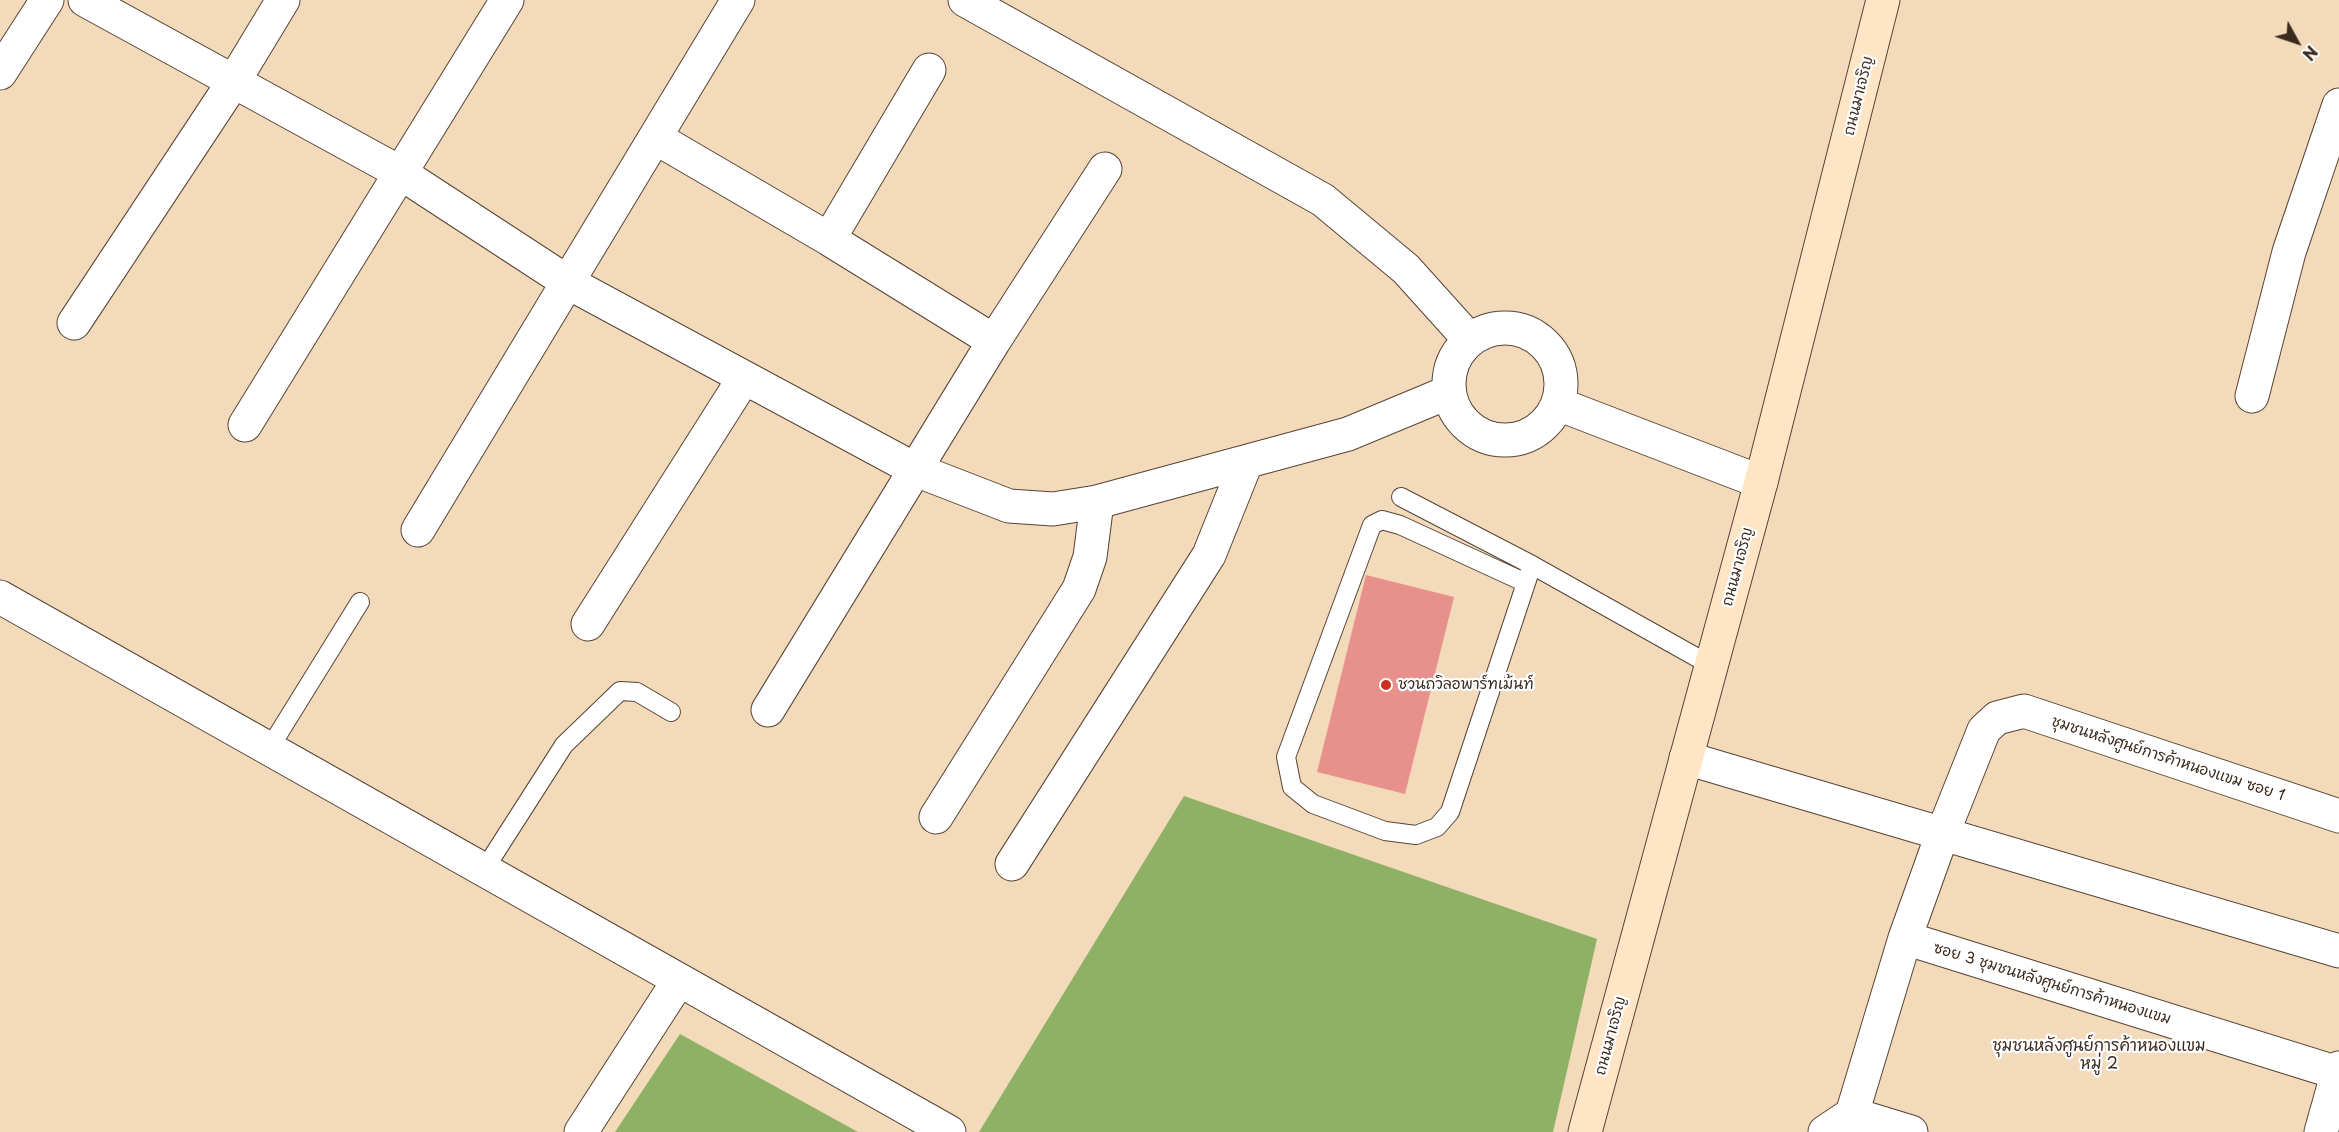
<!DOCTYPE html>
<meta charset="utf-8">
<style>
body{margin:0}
#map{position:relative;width:2339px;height:1132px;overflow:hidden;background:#f3daba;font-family:"Playpen Sans",sans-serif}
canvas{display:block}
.north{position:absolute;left:2267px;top:12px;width:60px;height:60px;-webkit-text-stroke:4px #fff;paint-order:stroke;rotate:130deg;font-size:16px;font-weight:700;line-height:24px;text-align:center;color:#3b2a1e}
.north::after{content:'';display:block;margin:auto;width:21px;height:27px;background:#3b2a1e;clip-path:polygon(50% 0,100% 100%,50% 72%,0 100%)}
</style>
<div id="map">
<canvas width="2339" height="1132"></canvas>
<div class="north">N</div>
</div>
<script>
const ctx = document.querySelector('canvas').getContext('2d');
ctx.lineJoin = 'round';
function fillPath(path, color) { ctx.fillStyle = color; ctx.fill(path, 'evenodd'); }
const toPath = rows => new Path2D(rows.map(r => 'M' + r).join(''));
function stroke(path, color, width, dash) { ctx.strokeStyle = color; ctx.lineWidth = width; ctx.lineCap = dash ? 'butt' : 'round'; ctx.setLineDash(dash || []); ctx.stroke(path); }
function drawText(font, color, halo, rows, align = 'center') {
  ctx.font = font + ' "Playpen Sans","Playpen Sans Thai",sans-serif'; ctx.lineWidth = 4.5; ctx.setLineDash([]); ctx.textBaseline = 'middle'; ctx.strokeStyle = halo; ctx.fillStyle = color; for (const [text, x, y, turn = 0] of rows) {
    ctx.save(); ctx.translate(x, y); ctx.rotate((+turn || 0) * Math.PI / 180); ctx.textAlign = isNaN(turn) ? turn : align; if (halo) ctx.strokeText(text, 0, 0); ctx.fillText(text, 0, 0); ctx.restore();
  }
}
fillPath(toPath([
 [1184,796,1597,939,1553,1132,979,1132],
 [680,1034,858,1132,615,1132]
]), '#8eb165');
fillPath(toPath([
 [1366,575,1454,597,1405,794,1317,772]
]), '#e8918c');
const lane = toPath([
 [1401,497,1532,565,1712,666],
 [1526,583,1400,525,1382,520,1372,525,1286,757,1292,787,1313,804,1385,831,1416,835,1437,827,1450,812,1526,583,1532,565],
 [269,749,360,602],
 [484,870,564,745,620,691,637,692,671,712]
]);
const street = toPath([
 [85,0,399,172,569,283,916,470,1009,506,1053,509,1097,502,1348,434,1449,392],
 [965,0,1323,200,1406,269,1469,339],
 [0,73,47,0],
 [656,138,829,239,994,341],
 [829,239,929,70],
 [74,323,234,81,283,0],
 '1449 384a56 56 0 1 1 112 0a56 56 0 1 1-112 0Z',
 [2252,396,2289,252,2339,105],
 [1558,404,1761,482],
 [245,425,507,0],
 [418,530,738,0],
 [0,597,949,1132],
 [588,624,744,378],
 [768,710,994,341,1105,169],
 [1686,758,2339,951],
 [936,817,1079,589,1090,557,1097,502],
 [1012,864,1209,555,1246,463],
 [1905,938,2338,1073],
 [1852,1114,1911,1132],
 [581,1132,679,980],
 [1825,1132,1852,1114,1905,938,1942,835,1984,730,1997,718,2024,711,2339,816],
 [2321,1132,2339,1068]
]);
const secondary = toPath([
 [1585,1132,1761,482,1883,0]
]);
stroke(lane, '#574435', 20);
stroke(street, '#574435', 35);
stroke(secondary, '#574435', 35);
stroke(lane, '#fff', 18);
stroke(street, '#fff', 33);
stroke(secondary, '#fde5c5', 33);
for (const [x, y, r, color] of [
 [1386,685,6,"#c8321e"]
]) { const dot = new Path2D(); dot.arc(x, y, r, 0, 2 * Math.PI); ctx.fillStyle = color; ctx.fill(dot); stroke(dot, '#fff', 2); }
drawText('15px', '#3b2a1e', '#fff', [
 ["ถนนมาเจริญ",1859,96,-76],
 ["ถนนมาเจริญ",1738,567,-75],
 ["ชุมชนหลังศูนย์การค้าหนองแขม ซอย 1",2168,759,18],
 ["ซอย 3 ชุมชนหลังศูนย์การค้าหนองแขม",2052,984,17],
 ["ถนนมาเจริญ",1611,1036,-75]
]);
drawText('15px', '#3b2a1e', '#fff', [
 ["ชวนถวิลอพาร์ทเม้นท์",1398,685]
], 'left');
drawText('16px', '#3b2a1e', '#fff', [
 ["ชุมชนหลังศูนย์การค้าหนองแขม",2099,1047],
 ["หมู่ 2",2099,1065]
]);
</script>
